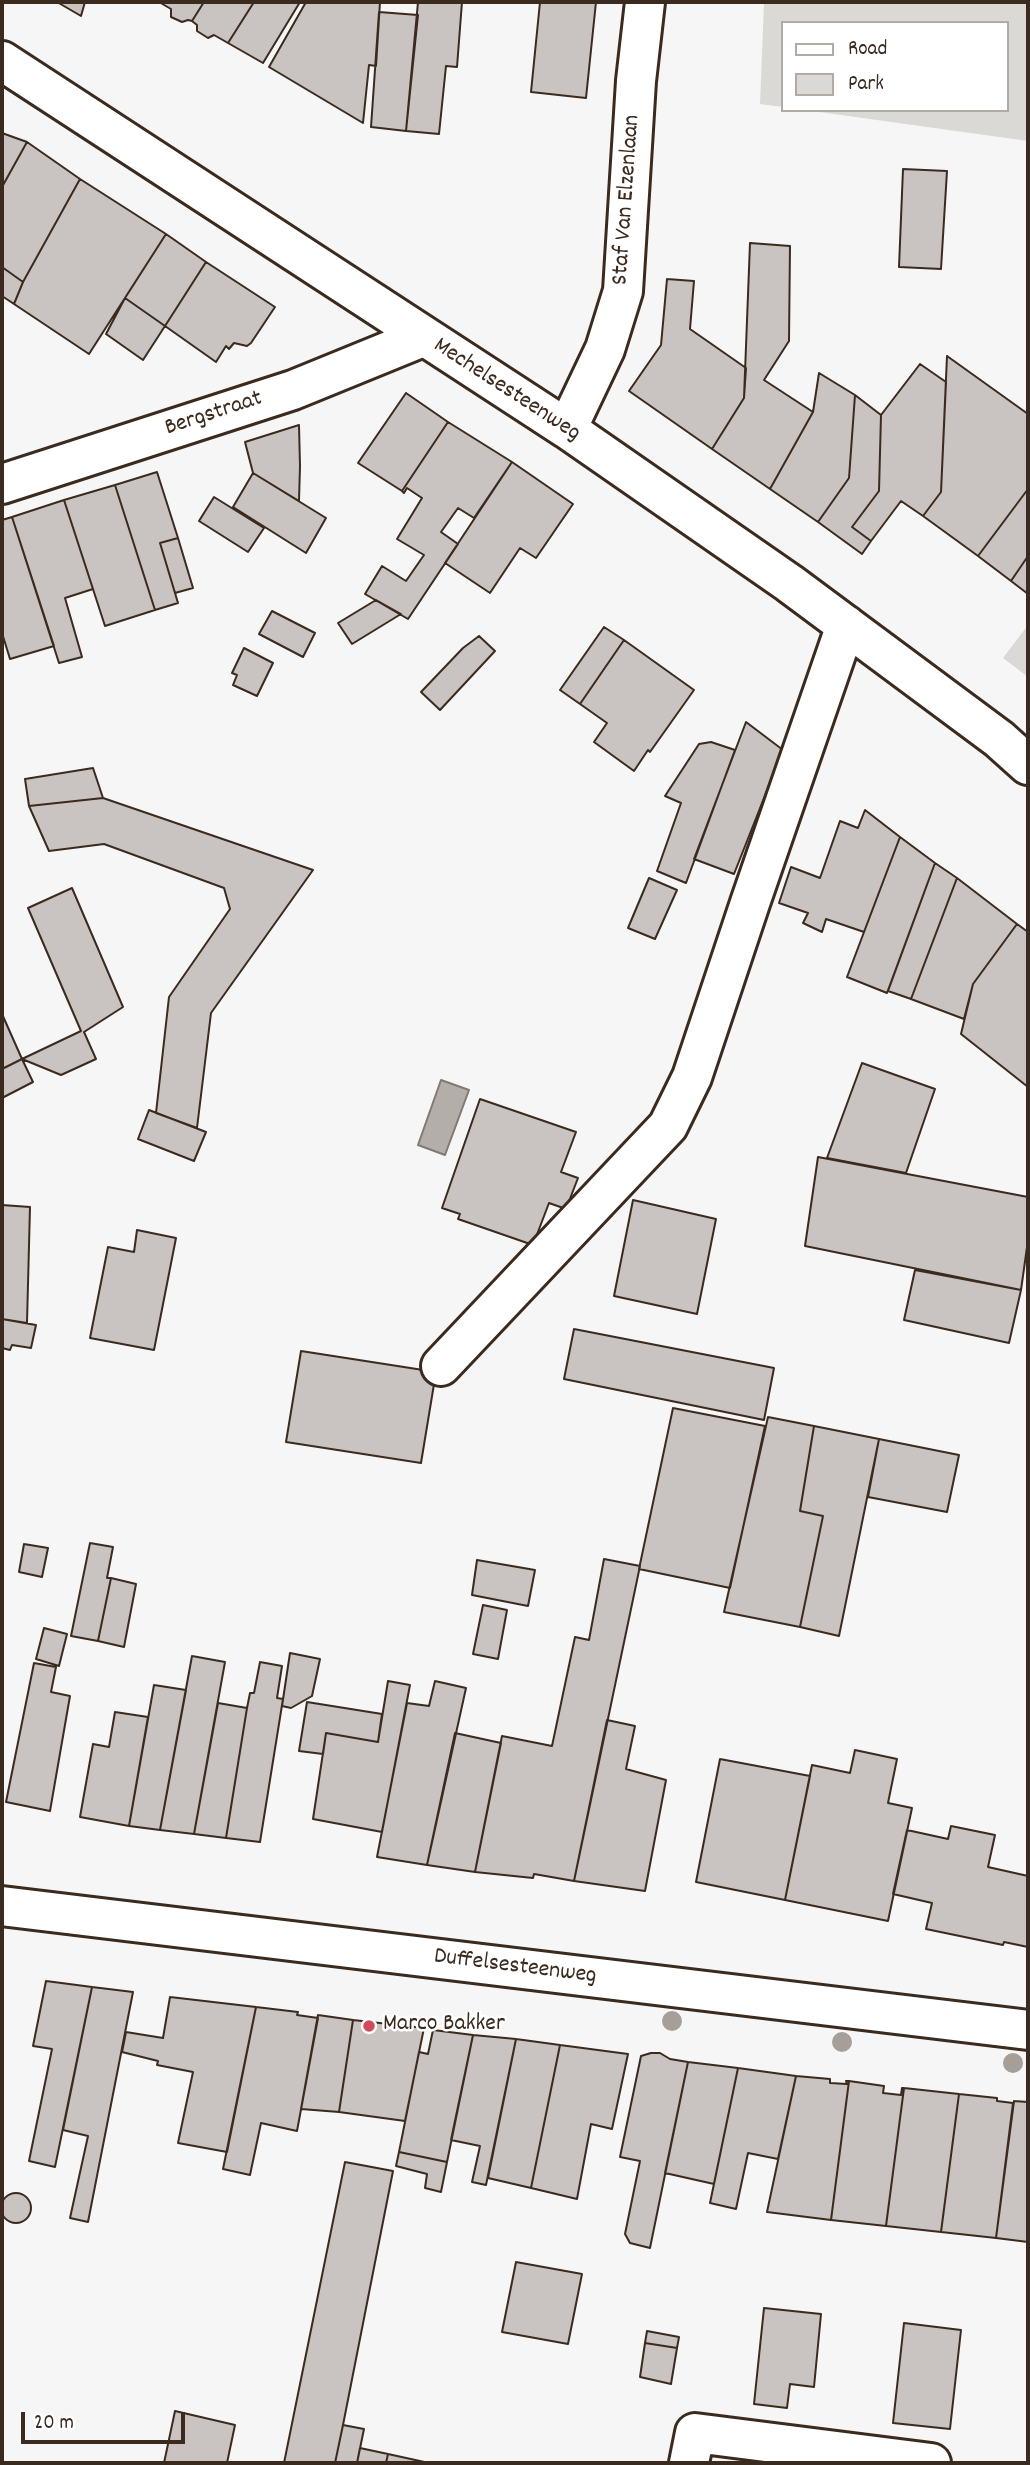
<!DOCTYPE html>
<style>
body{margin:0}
#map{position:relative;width:1030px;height:2465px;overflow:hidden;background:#f7f6f6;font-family:Dekko,sans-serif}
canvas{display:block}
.frame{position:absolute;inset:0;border:4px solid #3b2a1e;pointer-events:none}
.legend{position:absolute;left:781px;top:21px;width:228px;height:91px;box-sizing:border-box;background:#fff;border:2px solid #b1aaa5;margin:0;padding:9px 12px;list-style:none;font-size:21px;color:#3b2a1e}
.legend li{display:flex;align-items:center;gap:14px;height:35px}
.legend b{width:35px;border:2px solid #b1aaa5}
.scale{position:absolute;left:21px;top:2412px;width:164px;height:32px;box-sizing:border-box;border:4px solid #3b2a1e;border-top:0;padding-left:9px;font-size:21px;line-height:24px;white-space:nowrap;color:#3b2a1e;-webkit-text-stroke:5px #fff;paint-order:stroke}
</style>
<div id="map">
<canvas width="1030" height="2465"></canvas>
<div class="frame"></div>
<ul class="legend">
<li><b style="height:9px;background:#fff"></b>Road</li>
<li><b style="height:19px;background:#dbd9d6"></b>Park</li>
</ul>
<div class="scale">20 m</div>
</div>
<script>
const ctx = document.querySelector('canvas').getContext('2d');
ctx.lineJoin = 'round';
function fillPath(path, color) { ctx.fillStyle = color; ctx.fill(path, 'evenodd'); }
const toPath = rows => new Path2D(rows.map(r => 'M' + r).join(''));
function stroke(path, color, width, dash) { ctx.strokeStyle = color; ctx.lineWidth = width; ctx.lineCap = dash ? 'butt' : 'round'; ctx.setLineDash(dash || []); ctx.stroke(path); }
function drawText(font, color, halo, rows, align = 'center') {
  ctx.font = font + ' Dekko,sans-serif'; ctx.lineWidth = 5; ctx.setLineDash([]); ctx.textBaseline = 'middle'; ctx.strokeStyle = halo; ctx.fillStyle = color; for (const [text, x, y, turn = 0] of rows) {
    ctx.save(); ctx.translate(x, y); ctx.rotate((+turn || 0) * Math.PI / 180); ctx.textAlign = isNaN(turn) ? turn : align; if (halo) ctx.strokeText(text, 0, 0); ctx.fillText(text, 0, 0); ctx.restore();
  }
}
fillPath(toPath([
 [764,2,1028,2,1028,141,805,110,1007,110,1007,23,783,23,783,107,760,104],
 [1028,625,1028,677,1003,658]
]), '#dbd9d6');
const water = toPath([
 [441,1080,469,1090,445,1155,418,1145,441,1080]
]);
fillPath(water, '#b4aeaa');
stroke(water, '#847972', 2);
const building = toPath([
 [57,2,85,2,81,16,57,2],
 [159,2,204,2,192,21,188,20,182,22,171,17,171,9,159,2],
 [204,2,254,2,228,43,214,35,208,38,197,31,197,25,192,21,204,2],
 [254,2,300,2,263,63,228,43,254,2],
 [306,2,380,2,376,66,369,65,363,123,269,67,306,2],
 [418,2,462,2,457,67,446,66,439,134,406,131,418,2],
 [540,2,596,2,586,98,531,92,540,2],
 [379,12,418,15,406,131,371,127,379,12],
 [2,133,27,142,2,187,2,133],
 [27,142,80,179,23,282,2,267,2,187,27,142],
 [903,169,947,171,941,269,899,267,903,169],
 [80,179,166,234,89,354,14,304,23,282,80,179],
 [166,234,206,262,165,326,125,298,166,234],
 [750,243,790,246,789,341,764,380,813,412,770,489,712,449,744,398,750,243],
 [206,262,275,307,251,343,247,346,234,343,229,349,226,346,216,362,165,326,206,262],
 [2,267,23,282,14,304,2,296,2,267],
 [667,279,694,281,690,329,746,368,744,398,712,449,629,391,661,345,667,279],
 [125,298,165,326,143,360,106,334,125,298],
 [947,356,1028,414,1028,489,978,556,923,516,941,492,947,356],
 [920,364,946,382,941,492,923,516,901,501,871,541,852,527,879,491,881,415,920,364],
 [819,373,855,395,849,478,818,522,770,489,813,412,819,373],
 [406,393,448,422,402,491,358,463,406,393],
 [855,395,881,415,879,491,852,527,871,541,862,554,818,522,849,478,855,395],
 [448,422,512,462,474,518,458,508,441,532,458,544,408,619,365,594,382,566,406,581,424,555,397,539,422,498,407,488,404,493,402,491,448,422],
 [299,425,300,466,299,501,253,473,245,442,299,425],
 [512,462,573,504,536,558,520,548,490,593,445,563,512,462],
 [157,472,178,538,160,543,178,603,155,610,115,485,157,472],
 [253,473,326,518,306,553,233,507,253,473],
 [115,485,155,610,105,626,64,500,115,485],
 [1028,489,1028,556,1011,581,978,556,1028,489],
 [214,497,264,528,248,552,199,521,214,497],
 [64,500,93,589,65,598,82,657,59,663,12,517,64,500],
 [12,517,54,646,10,659,2,633,2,520,12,517],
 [178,538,193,588,175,593,160,543,178,538],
 [1028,556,1028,594,1011,581,1028,556],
 [376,600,401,614,352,644,338,623,376,600],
 [272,611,315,633,303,657,259,634,272,611],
 [604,627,624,640,580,704,560,690,604,627],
 [479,636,495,651,440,710,421,692,463,648,479,636],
 [624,640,694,690,650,752,648,750,634,771,594,742,607,723,580,704,624,640],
 [244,648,273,663,257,696,233,685,237,675,232,673,244,648],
 [746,722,783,750,734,874,694,859,746,722],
 [711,742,735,750,686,883,657,871,681,803,665,796,699,744,711,742],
 [93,768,103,798,29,806,25,779,93,768],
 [103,798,313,870,211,1013,197,1128,156,1113,169,997,230,909,224,888,104,844,49,851,29,806,103,798],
 [865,810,900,837,864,932,826,919,822,932,803,923,808,913,779,903,791,867,820,878,840,821,858,828,865,810],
 [900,837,935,863,887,993,847,977,900,837],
 [935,863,957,878,911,999,888,991,935,863],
 [649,878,677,890,655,939,628,928,649,878],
 [957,878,1017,924,973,984,964,1019,911,999,957,878],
 [72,888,123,1007,84,1032,96,1059,61,1075,22,1059,81,1031,28,908,72,888],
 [1017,924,1028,932,1028,1087,961,1034,973,984,1017,924],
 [2,1014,22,1059,2,1069,2,1014],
 [22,1059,33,1082,2,1098,2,1069,22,1059],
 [862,1063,935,1089,906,1173,827,1158,862,1063],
 [480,1099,576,1132,561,1172,578,1178,566,1209,549,1203,533,1245,458,1219,460,1214,442,1208,480,1099],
 [149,1110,206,1132,194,1161,138,1139,149,1110],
 [818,1157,1028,1197,1028,1240,1021,1290,805,1246,818,1157],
 [633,1200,716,1219,697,1314,614,1296,633,1200],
 [2,1205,30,1207,27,1323,2,1319,2,1205],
 [137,1230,176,1238,154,1350,90,1338,108,1247,134,1252,137,1230],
 [915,1270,1021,1290,1009,1343,904,1320,915,1270],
 [2,1319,36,1325,31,1348,12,1345,10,1350,2,1348,2,1319],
 [574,1329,774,1368,764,1420,564,1379,574,1329],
 [301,1351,436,1372,421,1463,286,1442,301,1351],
 [673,1408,765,1426,730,1588,639,1569,673,1408],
 [768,1417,814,1426,800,1511,823,1516,800,1627,724,1612,768,1417],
 [814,1426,879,1439,839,1636,800,1627,823,1516,800,1511,814,1426],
 [879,1439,959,1455,947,1512,868,1497,879,1439],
 [90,1543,113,1547,107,1578,111,1578,98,1641,71,1636,90,1543],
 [24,1544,48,1548,42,1577,19,1572,24,1544],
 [604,1559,640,1566,574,1881,534,1874,533,1878,475,1872,502,1736,552,1746,575,1637,589,1640,604,1559],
 [477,1560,535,1570,528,1606,472,1595,477,1560],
 [111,1578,136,1584,124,1647,98,1641,111,1578],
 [483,1605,507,1610,498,1659,473,1654,483,1605],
 [44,1628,67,1634,59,1666,36,1659,44,1628],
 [290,1653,320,1659,312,1696,291,1708,282,1706,290,1653],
 [192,1656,225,1662,194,1834,160,1830,192,1656],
 [260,1662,282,1666,277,1698,283,1699,260,1842,226,1838,247,1708,250,1693,254,1693,260,1662],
 [34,1663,56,1667,51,1692,70,1696,50,1811,6,1802,34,1663],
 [388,1681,410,1685,382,1832,313,1819,326,1733,378,1742,388,1681],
 [435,1681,466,1688,427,1865,377,1857,407,1703,429,1706,435,1681],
 [154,1685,186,1690,160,1830,129,1826,154,1685],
 [307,1702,382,1714,378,1742,326,1733,323,1754,299,1751,307,1702],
 [218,1703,247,1708,226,1838,194,1834,218,1703],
 [115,1712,148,1717,129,1826,80,1817,93,1744,109,1747,115,1712],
 [607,1720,635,1726,626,1769,666,1780,645,1891,574,1881,607,1720],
 [455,1733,501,1743,475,1872,427,1865,455,1733],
 [855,1750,897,1759,888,1803,912,1808,888,1921,785,1900,812,1765,850,1773,855,1750],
 [720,1759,810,1776,785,1900,696,1882,720,1759],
 [951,1826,995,1835,988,1867,1028,1876,1028,1947,1004,1942,1003,1945,926,1929,932,1903,893,1894,907,1830,948,1839,951,1826],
 [46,1981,92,1987,55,2167,29,2161,52,2049,33,2046,46,1981],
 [92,1987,133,1992,88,2222,70,2218,88,2136,63,2130,92,1987],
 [170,1997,256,2007,227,2152,178,2143,193,2072,157,2065,158,2061,122,2052,126,2032,163,2038,170,1997],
 [256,2007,298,2012,297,2015,318,2018,297,2131,261,2123,250,2175,223,2169,256,2007],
 [318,2015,353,2020,339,2112,301,2109,318,2015],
 [353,2020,424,2028,405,2121,339,2112,353,2020],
 [433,2030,473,2035,447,2162,399,2152,419,2052,428,2054,433,2030],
 [473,2035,516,2039,486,2185,472,2182,480,2146,451,2140,473,2035],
 [516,2039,560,2045,531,2188,488,2178,516,2039],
 [560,2045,628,2054,612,2129,591,2124,577,2199,531,2188,560,2045],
 [651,2053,660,2053,670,2059,688,2062,650,2248,630,2243,625,2234,640,2161,620,2157,641,2056,651,2053],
 [688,2062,738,2068,714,2184,665,2173,688,2062],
 [738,2068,796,2076,778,2159,748,2153,736,2209,710,2203,738,2068],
 [796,2076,830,2079,830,2083,847,2084,846,2081,849,2081,831,2220,767,2212,796,2076],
 [849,2081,884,2086,883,2093,901,2095,902,2088,904,2088,886,2226,831,2220,849,2081],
 [904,2088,959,2094,941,2232,886,2226,904,2088],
 [959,2094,997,2098,997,2101,1013,2103,996,2238,941,2232,959,2094],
 [1014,2101,1028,2102,1028,2242,996,2238,1014,2101],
 [399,2152,447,2162,441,2192,425,2188,427,2174,396,2166,399,2152],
 [345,2162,393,2171,343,2425,335,2463,284,2463,345,2162],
 '1 2208a15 15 0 1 1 30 0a15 15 0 1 1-30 0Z',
 [516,2262,582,2274,568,2344,502,2332,516,2262],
 [764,2308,821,2314,814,2387,790,2384,787,2408,754,2404,764,2308],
 [904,2323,961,2330,950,2429,893,2423,904,2323],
 [647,2331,679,2337,677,2348,645,2343,647,2331],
 [645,2343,677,2348,671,2384,640,2377,645,2343],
 [175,2411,235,2425,227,2463,164,2463,175,2411],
 [343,2425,364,2429,357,2463,335,2463,343,2425],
 [360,2448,388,2454,386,2463,357,2463,360,2448],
 [388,2454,429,2463,386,2463,388,2454]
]);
fillPath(building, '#c9c3c1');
stroke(building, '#3b2a1e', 2);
const minor = toPath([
 [2,61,567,429,789,583,999,739,1028,765],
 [567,429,605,349,623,291,636,81,645,2],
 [2,484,293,390,423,337],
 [441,1366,668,1126,692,1077,750,903,846,625],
 [2,1906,1028,2030],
 [689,2463,695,2433,931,2463]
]);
stroke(minor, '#3b2a1e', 44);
stroke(minor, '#fff', 38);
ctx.fillStyle = '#a69e98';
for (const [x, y] of [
 [672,2021],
 [842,2042],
 [1013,2063]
]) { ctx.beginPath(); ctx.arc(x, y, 10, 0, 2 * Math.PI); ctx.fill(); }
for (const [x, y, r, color] of [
 [369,2026,7,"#d1495b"]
]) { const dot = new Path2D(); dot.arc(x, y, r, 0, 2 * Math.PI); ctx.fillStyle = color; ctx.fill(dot); stroke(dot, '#fff', 2.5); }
drawText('24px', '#3b2a1e', '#fff', [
 ["Staf Van Elzenlaan",628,200,-86],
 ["Mechelsesteenweg",506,391,33],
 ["Bergstraat",214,415,-18],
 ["Duffelsesteenweg",515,1968,7]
]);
drawText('24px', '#3b2a1e', '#fff', [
 ["Marco Bakker",383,2026]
], 'left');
</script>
